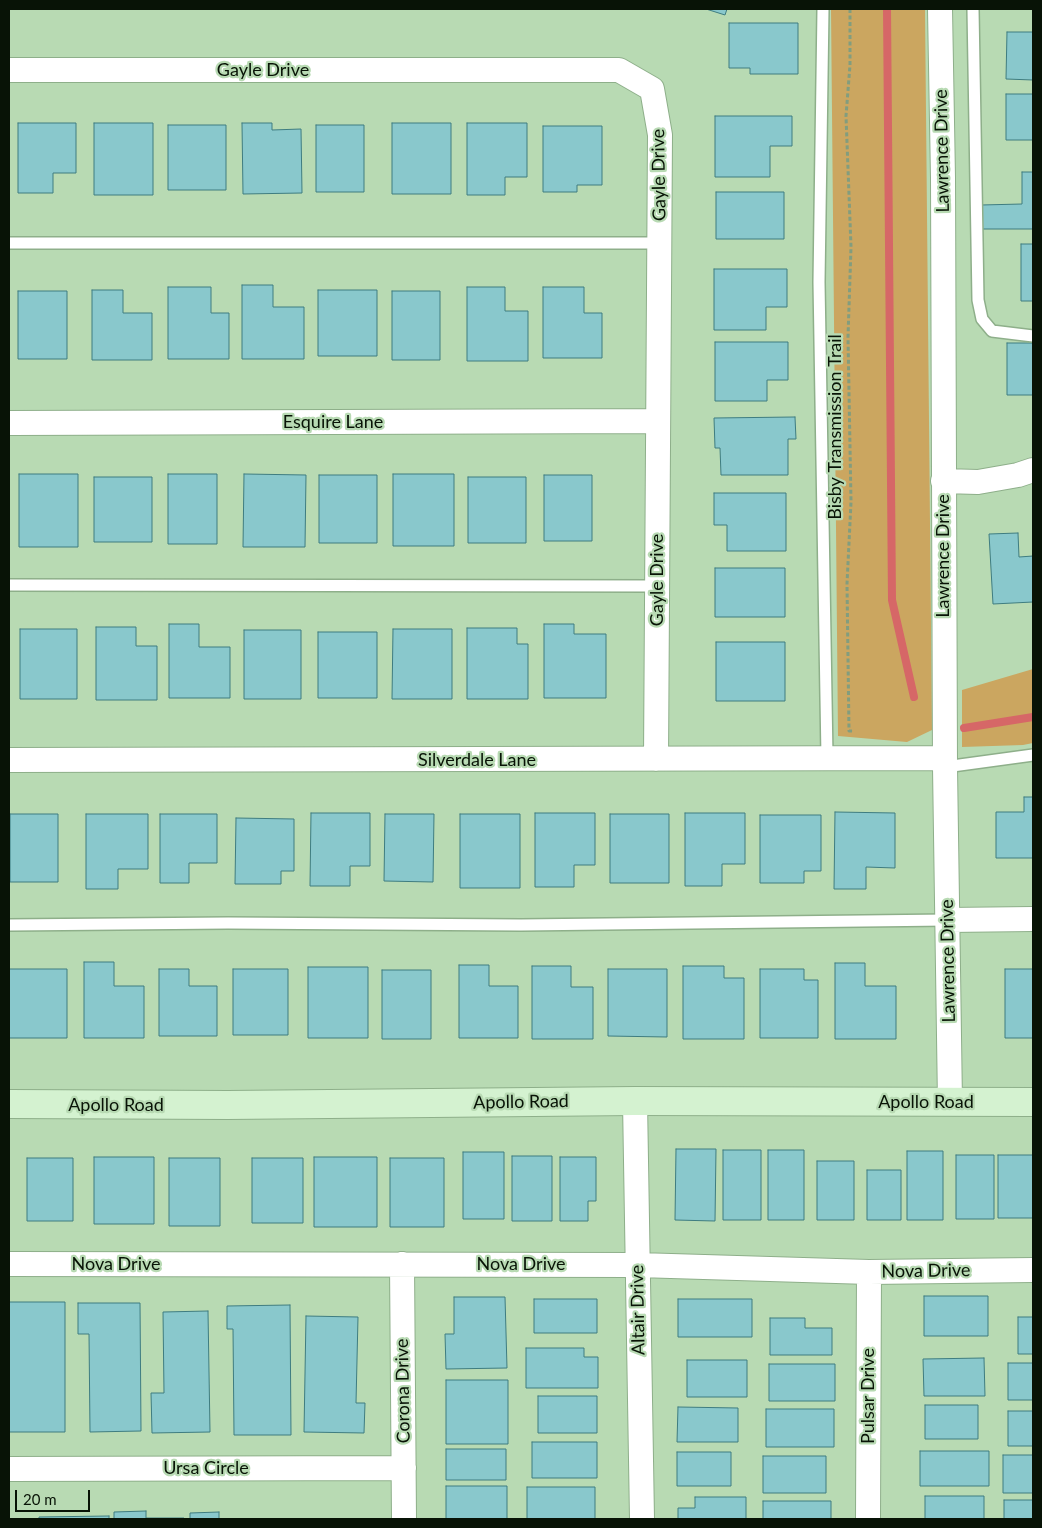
<!DOCTYPE html>
<style>
body{margin:0}
#map{position:relative;width:1042px;height:1528px;overflow:hidden;background:#b8dab3;font-family:Lato,sans-serif}
canvas{display:block}
.frame{position:absolute;inset:0;border:10px solid #081306;pointer-events:none}
.scale{position:absolute;left:15px;top:1490px;width:75px;height:22px;box-sizing:border-box;border:2px solid #081306;border-top:0;padding-left:6px;font-size:15px;line-height:18px;white-space:nowrap;color:#081306;-webkit-text-stroke:4px #b8dab3;paint-order:stroke}
</style>
<div id="map">
<canvas width="1042" height="1528"></canvas>
<div class="frame"></div>
<div class="scale">20 m</div>
</div>
<script>
const ctx = document.querySelector('canvas').getContext('2d');
ctx.lineJoin = 'round';
function fillPath(path, color) { ctx.fillStyle = color; ctx.fill(path, 'evenodd'); }
const toPath = rows => new Path2D(rows.map(r => 'M' + r).join(''));
function stroke(path, color, width, dash) { ctx.strokeStyle = color; ctx.lineWidth = width; ctx.lineCap = dash ? 'butt' : 'round'; ctx.setLineDash(dash || []); ctx.stroke(path); }
function drawText(font, color, halo, rows, align = 'center') {
  ctx.font = font + ' Lato,sans-serif'; ctx.lineWidth = 4.5; ctx.setLineDash([]); ctx.textBaseline = 'middle'; ctx.strokeStyle = halo; ctx.fillStyle = color; for (const [text, x, y, turn = 0] of rows) {
    ctx.save(); ctx.translate(x, y); ctx.rotate((+turn || 0) * Math.PI / 180); ctx.textAlign = isNaN(turn) ? turn : align; if (halo) ctx.strokeText(text, 0, 0); ctx.fillText(text, 0, 0); ctx.restore();
  }
}
fillPath(toPath([
 [831,9,925,9,932,730,907,742,838,736],
 [1033,669,1033,743,1023,745,962,747,962,690]
]), '#cba660');
stroke(toPath([
 [887,9,892,600,914,697],
 [964,728,1033,717]
]), '#d66767', 8);
const building = toPath([
 [706,9,727,9,725,15,706,9],
 [729,23,798,23,798,74,750,74,750,68,729,68,729,23],
 [1007,32,1033,32,1033,80,1006,79,1007,32],
 [1006,94,1033,94,1033,140,1006,140,1006,94],
 [715,116,792,116,792,146,770,146,770,177,715,177,715,116],
 [18,123,76,123,76,173,53,173,53,193,18,193,18,123],
 [94,123,153,123,153,195,94,195,94,123],
 [242,123,272,123,272,130,301,129,302,193,243,194,242,123],
 [392,123,451,123,451,194,392,194,392,123],
 [467,123,527,123,527,177,505,177,505,195,467,195,467,123],
 [168,125,226,125,226,190,168,190,168,125],
 [316,125,364,125,364,192,316,192,316,125],
 [543,126,602,126,602,185,577,185,577,192,543,192,543,126],
 [1022,172,1033,172,1033,229,981,229,981,205,1022,204,1022,172],
 [716,192,784,192,784,239,716,239,716,192],
 [1021,244,1033,244,1033,301,1021,301,1021,244],
 [714,269,787,269,787,307,766,307,766,330,714,330,714,269],
 [242,285,273,285,273,307,304,307,304,359,242,359,242,285],
 [168,287,211,287,211,313,229,313,229,359,168,359,168,287],
 [467,287,505,287,505,311,528,311,528,361,467,361,467,287],
 [543,287,584,287,584,313,602,313,602,358,543,358,543,287],
 [92,290,123,290,123,313,152,313,152,360,92,360,92,290],
 [318,290,377,290,377,356,318,356,318,290],
 [18,291,67,291,67,359,18,359,18,291],
 [392,291,440,291,440,360,392,360,392,291],
 [715,342,788,342,788,380,767,380,767,401,715,401,715,342],
 [1007,343,1033,343,1033,395,1007,395,1007,343],
 [795,417,796,439,788,439,788,475,721,475,720,448,715,448,714,418,795,417],
 [19,474,78,474,78,547,19,547,19,474],
 [168,474,217,474,217,544,168,544,168,474],
 [244,474,306,475,305,547,243,547,244,474],
 [393,474,454,474,454,546,393,546,393,474],
 [319,475,377,475,377,543,319,543,319,475],
 [544,475,592,475,592,541,544,541,544,475],
 [94,477,152,477,152,542,94,542,94,477],
 [468,477,526,477,526,543,468,543,468,477],
 [714,493,786,493,786,551,727,551,727,525,714,525,714,493],
 [1018,533,1019,557,1033,556,1033,602,993,604,989,534,1018,533],
 [715,568,785,568,785,617,715,617,715,568],
 [169,624,199,624,199,647,230,647,230,698,169,698,169,624],
 [544,624,574,624,574,634,606,634,606,698,544,698,544,624],
 [96,627,136,627,136,646,157,646,157,700,96,700,96,627],
 [467,628,517,628,517,644,528,644,528,699,467,699,467,628],
 [20,629,77,629,77,699,20,699,20,629],
 [393,629,452,629,452,699,392,699,393,629],
 [244,630,301,630,301,699,244,699,244,630],
 [318,632,377,632,377,698,318,698,318,632],
 [716,642,785,642,785,701,716,701,716,642],
 [1024,797,1033,797,1033,858,996,858,996,812,1024,812,1024,797],
 [835,812,895,813,895,868,866,867,866,889,834,889,835,812],
 [311,813,370,813,370,866,350,866,350,886,310,886,311,813],
 [535,813,595,813,595,865,574,865,574,887,535,887,535,813],
 [685,813,745,813,745,864,722,864,722,886,685,886,685,813],
 [10,814,58,814,58,882,10,882,10,814],
 [86,814,148,814,148,869,118,869,118,889,86,889,86,814],
 [160,814,217,814,217,863,189,863,189,883,160,883,160,814],
 [385,814,434,814,433,882,384,881,385,814],
 [460,814,520,814,520,888,460,888,460,814],
 [610,814,669,814,669,883,610,883,610,814],
 [760,815,821,815,821,871,804,871,804,883,760,883,760,815],
 [236,818,294,819,294,871,281,871,281,884,235,884,236,818],
 [84,962,114,962,114,986,144,986,144,1038,84,1038,84,962],
 [835,963,865,963,865,986,896,986,896,1039,835,1039,835,963],
 [459,965,489,965,489,986,518,986,518,1038,459,1038,459,965],
 [532,966,571,966,571,987,593,987,593,1039,532,1039,532,966],
 [683,966,724,966,724,978,744,978,744,1039,683,1039,683,966],
 [308,967,368,967,368,1038,308,1038,308,967],
 [9,969,67,969,67,1038,9,1038,9,969],
 [159,969,189,969,189,986,217,986,217,1036,159,1036,159,969],
 [233,969,288,969,288,1035,233,1035,233,969],
 [608,969,667,969,667,1037,608,1036,608,969],
 [760,969,804,969,804,980,818,980,818,1038,760,1038,760,969],
 [1005,969,1033,969,1033,1038,1005,1038,1005,969],
 [382,970,431,970,431,1039,382,1039,382,970],
 [676,1149,716,1149,715,1221,675,1220,676,1149],
 [723,1150,761,1150,761,1220,723,1220,723,1150],
 [768,1150,804,1150,804,1220,768,1220,768,1150],
 [907,1151,943,1151,943,1220,907,1220,907,1151],
 [463,1152,504,1152,504,1219,463,1219,463,1152],
 [956,1155,994,1155,994,1219,956,1219,956,1155],
 [998,1155,1033,1155,1033,1218,998,1218,998,1155],
 [512,1156,552,1156,552,1221,512,1221,512,1156],
 [94,1157,154,1157,154,1224,94,1224,94,1157],
 [314,1157,377,1157,377,1227,314,1227,314,1157],
 [560,1157,596,1157,596,1201,588,1201,588,1221,560,1221,560,1157],
 [27,1158,73,1158,73,1221,27,1221,27,1158],
 [169,1158,220,1158,220,1226,169,1226,169,1158],
 [252,1158,303,1158,303,1223,252,1223,252,1158],
 [390,1158,444,1158,444,1227,390,1227,390,1158],
 [817,1161,854,1161,854,1220,817,1220,817,1161],
 [867,1170,901,1170,901,1220,867,1220,867,1170],
 [924,1296,988,1296,988,1336,924,1336,924,1296],
 [454,1297,505,1297,507,1368,446,1369,445,1334,454,1334,454,1297],
 [534,1299,597,1299,597,1333,534,1333,534,1299],
 [678,1299,752,1299,752,1337,678,1337,678,1299],
 [9,1302,65,1302,65,1432,9,1432,9,1302],
 [78,1303,140,1303,141,1431,90,1432,89,1334,78,1334,78,1303],
 [290,1305,291,1435,234,1435,233,1329,227,1329,227,1306,290,1305],
 [208,1311,210,1432,152,1433,151,1393,164,1393,163,1312,208,1311],
 [306,1316,358,1317,356,1403,365,1403,364,1433,304,1432,306,1316],
 [1018,1317,1033,1317,1033,1354,1018,1354,1018,1317],
 [770,1318,805,1318,805,1328,832,1328,832,1355,770,1355,770,1318],
 [526,1348,584,1348,584,1357,598,1357,598,1388,526,1388,526,1348],
 [984,1358,985,1396,924,1396,923,1359,984,1358],
 [687,1360,747,1360,747,1397,687,1397,687,1360],
 [1008,1363,1033,1363,1033,1400,1008,1400,1008,1363],
 [769,1364,835,1364,835,1401,769,1401,769,1364],
 [446,1380,508,1380,508,1444,446,1444,446,1380],
 [538,1396,597,1396,597,1433,538,1433,538,1396],
 [925,1405,978,1405,978,1439,925,1439,925,1405],
 [678,1407,738,1408,738,1442,677,1442,678,1407],
 [766,1409,834,1409,834,1447,766,1447,766,1409],
 [1008,1411,1033,1411,1033,1446,1008,1446,1008,1411],
 [532,1442,597,1442,597,1478,532,1478,532,1442],
 [446,1449,506,1449,506,1480,446,1480,446,1449],
 [920,1451,989,1451,989,1486,920,1486,920,1451],
 [677,1452,731,1452,731,1486,677,1486,677,1452],
 [1003,1455,1033,1455,1033,1493,1003,1493,1003,1455],
 [763,1456,826,1456,826,1493,763,1493,763,1456],
 [446,1486,507,1486,507,1519,446,1519,446,1486],
 [527,1487,595,1487,595,1519,527,1519,527,1487],
 [925,1496,984,1496,984,1519,925,1519,925,1496],
 [695,1497,746,1497,746,1519,678,1519,678,1508,695,1508,695,1497],
 [1004,1500,1033,1500,1033,1519,1004,1519,1004,1500],
 [763,1501,831,1501,831,1519,763,1519,763,1501],
 [146,1511,146,1518,184,1518,184,1519,114,1519,114,1512,146,1511],
 [219,1512,219,1519,190,1519,190,1513,219,1512],
 [109,1516,109,1519,39,1519,39,1517,109,1516]
]);
fillPath(building, '#89c8cc');
stroke(building, '#3e7c80', 1);
const lane = toPath([
 [823,9,819,282,827,757],
 [973,9,978,300,982,319,992,331,1033,336],
 [9,243,659,243],
 [9,585,657,586],
 [945,767,1033,755],
 [9,925,228,923,521,925,948,920]
]);
const street = toPath([
 [940,9,943,178,945,767,950,1103],
 [9,70,619,70,652,89,660,135,656,759],
 [9,423,658,421],
 [943,481,978,482,1018,475,1033,470],
 [9,760,945,758],
 [948,920,1033,919],
 [635,1101,642,1519],
 [9,1264,638,1265,869,1272,1033,1270],
 [402,1264,404,1519],
 [9,1469,404,1468],
 [868,1519,869,1272]
]);
const secondary = toPath([
 [9,1104,228,1105,635,1101,1033,1102]
]);
stroke(lane, '#8eaf8a', 14);
stroke(street, '#8eaf8a', 26);
stroke(secondary, '#8eaf8a', 30);
stroke(toPath([
 [850,9,850,65,846,116,851,247,848,337,851,502,847,584,849,731,853,731]
]), '#829d7e', 3, [4, 2.5]);
stroke(lane, '#fff', 11);
stroke(street, '#fff', 24);
stroke(secondary, '#d4f2d0', 28);
drawText('18px', '#081306', '#b8dab3', [
 ["Gayle Drive",263,70],
 ["Lawrence Drive",942,151,-91],
 ["Gayle Drive",659,175,-91],
 ["Esquire Lane",333,422],
 ["Bisby Transmission Trail",835,427,-90],
 ["Lawrence Drive",943,556,-90],
 ["Gayle Drive",657,580,-90],
 ["Silverdale Lane",477,760],
 ["Lawrence Drive",948,961,-91],
 ["Apollo Road",521,1102,-1],
 ["Apollo Road",926,1102],
 ["Apollo Road",116,1105],
 ["Nova Drive",116,1264],
 ["Nova Drive",521,1264],
 ["Nova Drive",926,1271,-1],
 ["Altair Drive",638,1310,-91],
 ["Corona Drive",403,1391,-91],
 ["Pulsar Drive",868,1396,-90],
 ["Ursa Circle",206,1468]
]);
</script>
